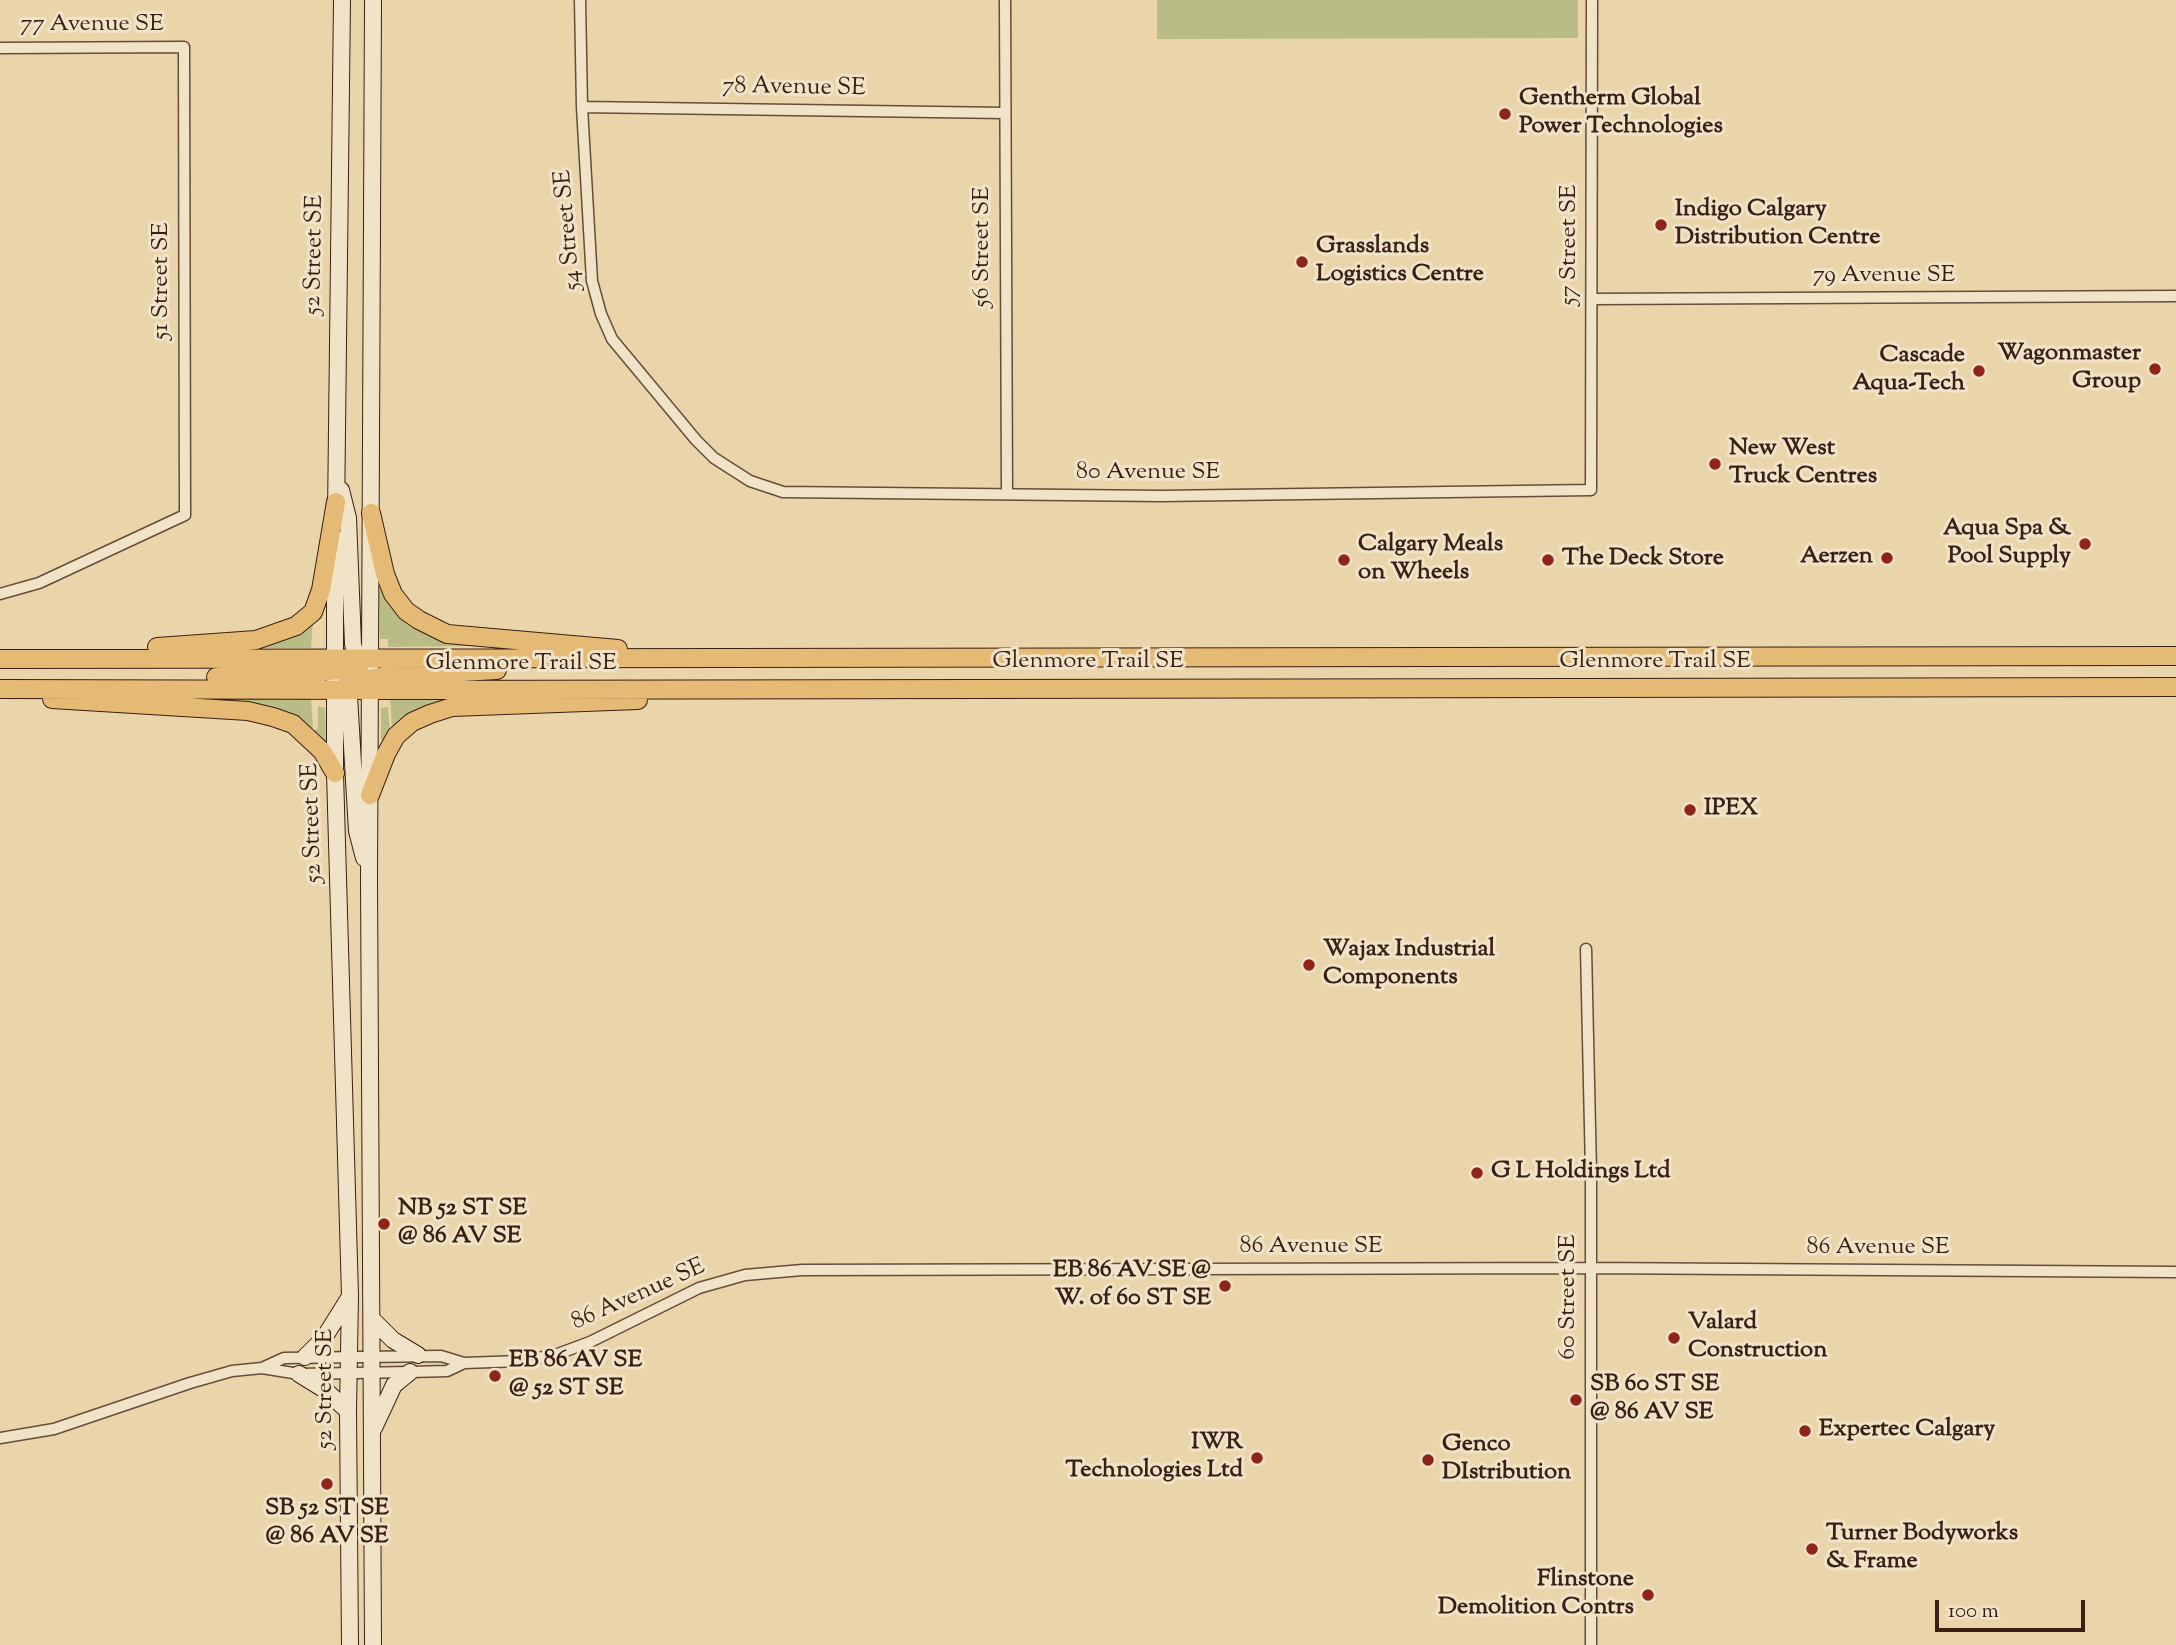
<!DOCTYPE html>
<style>
body{margin:0}
#map{position:relative;width:2176px;height:1645px;overflow:hidden;background:#ead4aa;font-family:"Sorts Mill Goudy",serif}
canvas{display:block}
.scale{position:absolute;left:1935px;top:1600px;width:150px;height:32px;box-sizing:border-box;border:4px solid #3a1f15;border-top:0;padding-left:9px;font-size:21px;line-height:24px;white-space:nowrap;color:#3a1f15;-webkit-text-stroke:5px #f1e3c8;paint-order:stroke}
</style>
<div id="map">
<canvas width="2176" height="1645"></canvas>
<div class="scale">100 m</div>
</div>
<script>
const ctx = document.querySelector('canvas').getContext('2d');
ctx.lineJoin = 'round';
function fillPath(path, color) { ctx.fillStyle = color; ctx.fill(path, 'evenodd'); }
const toPath = rows => new Path2D(rows.map(r => 'M' + r).join(''));
function stroke(path, color, width, dash) { ctx.strokeStyle = color; ctx.lineWidth = width; ctx.lineCap = dash ? 'butt' : 'round'; ctx.setLineDash(dash || []); ctx.stroke(path); }
function drawText(font, color, halo, rows, align = 'center') {
  ctx.font = font + ' "Sorts Mill Goudy",serif'; ctx.lineWidth = 6; ctx.setLineDash([]); ctx.textBaseline = 'middle'; ctx.strokeStyle = halo; ctx.fillStyle = color; for (const [text, x, y, turn = 0] of rows) {
    ctx.save(); ctx.translate(x, y); ctx.rotate((+turn || 0) * Math.PI / 180); ctx.textAlign = isNaN(turn) ? turn : align; if (halo) ctx.strokeText(text, 0, 0); ctx.fillText(text, 0, 0); ctx.restore();
  }
}
fillPath(toPath([
 [1157,0,1578,0,1578,38,1157,39],
 [379,591,384,591,471,642,471,646,388,647,388,639,380,639],
 [313,621,311,648,264,648,264,643],
 [311,698,313,727,308,730,221,704,221,699],
 [390,698,448,698,448,702,392,728],
 [318,706,325,708,326,747,314,732,318,727],
 [388,707,390,732,386,741,381,740,381,708]
]), '#babc86');
const minor = toPath([
 [580,0,582,107,592,281,601,314,612,339,696,440,714,458,750,481,783,492,1161,496,1591,490,1592,0],
 [1005,0,1007,494],
 [0,48,184,47,185,515,39,583,0,594],
 [582,107,1005,113],
 [1592,299,2176,296],
 [1586,949,1591,1172,1591,1645],
 [262,1368,299,1374,410,1372,447,1371,464,1363],
 [0,1438,54,1429,190,1383,232,1371,262,1368,284,1358,441,1356,464,1363,520,1361,555,1355,590,1342,699,1288,745,1275,802,1270,1591,1268,2176,1272]
]);
const secondary = toPath([
 [373,0,369,877,373,1645],
 [341,490,348,518,353,644,359,669],
 [336,516,342,0],
 [335,538,335,773,350,1296,348,1411,350,1645],
 [348,679,357,831,364,858],
 [372,1319,393,1340,418,1355],
 [305,1357,324,1338,349,1298],
 [299,1374,325,1390,348,1411],
 [374,1428,394,1385,410,1372]
]);
const primary = toPath([
 [371,513,385,574,393,594,406,611,419,620,447,634,618,649],
 [157,647,256,640,296,626,313,612,321,590,336,502],
 [0,659,2176,656],
 [216,677,315,673,359,667],
 [347,683,385,676,497,670],
 [0,689,385,690,2176,687],
 [52,699,248,711,273,717,293,724,307,737,322,751,335,773],
 [370,795,386,754,396,736,412,722,430,714,452,707,638,700]
]);
stroke(minor, '#664c3a', 13);
stroke(secondary, '#3a1f15', 18);
stroke(primary, '#3a1f15', 20);
stroke(minor, '#f1e3c8', 10);
stroke(secondary, '#f1e3c8', 16);
stroke(primary, '#e5ba75', 18);
for (const [x, y, r, color] of [
 [1505,114,7,"#8f2418"],
 [1661,225,7,"#8f2418"],
 [1302,262,7,"#8f2418"],
 [2155,369,7,"#8f2418"],
 [1979,371,7,"#8f2418"],
 [1715,464,7,"#8f2418"],
 [2085,544,7,"#8f2418"],
 [1887,558,7,"#8f2418"],
 [1344,560,7,"#8f2418"],
 [1548,560,7,"#8f2418"],
 [1690,810,7,"#8f2418"],
 [1309,965,7,"#8f2418"],
 [1477,1173,7,"#8f2418"],
 [384,1224,7,"#8f2418"],
 [1225,1286,7,"#8f2418"],
 [1674,1338,7,"#8f2418"],
 [495,1376,7,"#8f2418"],
 [1576,1400,7,"#8f2418"],
 [1805,1431,7,"#8f2418"],
 [1257,1458,7,"#8f2418"],
 [1428,1460,7,"#8f2418"],
 [327,1484,7,"#8f2418"],
 [1812,1549,7,"#8f2418"],
 [1648,1595,7,"#8f2418"]
]) { const dot = new Path2D(); dot.arc(x, y, r, 0, 2 * Math.PI); ctx.fillStyle = color; ctx.fill(dot); stroke(dot, '#f1e3c8', 2.5); }
drawText('24px', '#3a1f15', '#f1e3c8', [
 ["77 Avenue SE",92,26],
 ["78 Avenue SE",794,89,1],
 ["54 Street SE",570,230,-95],
 ["57 Street SE",1571,245,-90],
 ["56 Street SE",984,247,-90],
 ["52 Street SE",316,255,-89],
 ["79 Avenue SE",1884,277],
 ["51 Street SE",163,281,-90],
 ["80 Avenue SE",1148,474],
 ["Glenmore Trail SE",1088,663],
 ["Glenmore Trail SE",1655,663],
 ["Glenmore Trail SE",521,665],
 ["52 Street SE",314,823,-92],
 ["86 Avenue SE",1311,1248],
 ["86 Avenue SE",1878,1249],
 ["86 Avenue SE",639,1296,-24],
 ["60 Street SE",1570,1297,-90],
 ["52 Street SE",327,1389,-90]
]);
drawText('bold 24px', '#3a1f15', '#f1e3c8', [
 ["Gentherm Global",1519,100],
 ["Power Technologies",1519,128],
 ["Indigo Calgary",1675,211],
 ["Distribution Centre",1675,239],
 ["Grasslands",1316,248],
 ["Logistics Centre",1316,276],
 ["Wagonmaster",2141,355,"right"],
 ["Group",2141,383,"right"],
 ["Cascade",1965,357,"right"],
 ["Aqua-Tech",1965,385,"right"],
 ["New West",1729,450],
 ["Truck Centres",1729,478],
 ["Aqua Spa &",2071,530,"right"],
 ["Pool Supply",2071,558,"right"],
 ["Calgary Meals",1358,546],
 ["on Wheels",1358,574],
 ["Aerzen",1873,558,"right"],
 ["The Deck Store",1562,560],
 ["IPEX",1704,810],
 ["Wajax Industrial",1323,951],
 ["Components",1323,979],
 ["G L Holdings Ltd",1491,1173],
 ["NB 52 ST SE",398,1210],
 ["@ 86 AV SE",398,1238],
 ["EB 86 AV SE @",1211,1272,"right"],
 ["W. of 60 ST SE",1211,1300,"right"],
 ["Valard",1688,1324],
 ["Construction",1688,1352],
 ["EB 86 AV SE",509,1362],
 ["@ 52 ST SE",509,1390],
 ["SB 60 ST SE",1590,1386],
 ["@ 86 AV SE",1590,1414],
 ["Expertec Calgary",1819,1431],
 ["IWR",1243,1444,"right"],
 ["Technologies Ltd",1243,1472,"right"],
 ["Genco",1442,1446],
 ["DIstribution",1442,1474],
 ["SB 52 ST SE",327,1510,"center"],
 ["@ 86 AV SE",327,1538,"center"],
 ["Turner Bodyworks",1826,1535],
 ["& Frame",1826,1563],
 ["Flinstone",1634,1581,"right"],
 ["Demolition Contrs",1634,1609,"right"]
], 'left');
</script>
